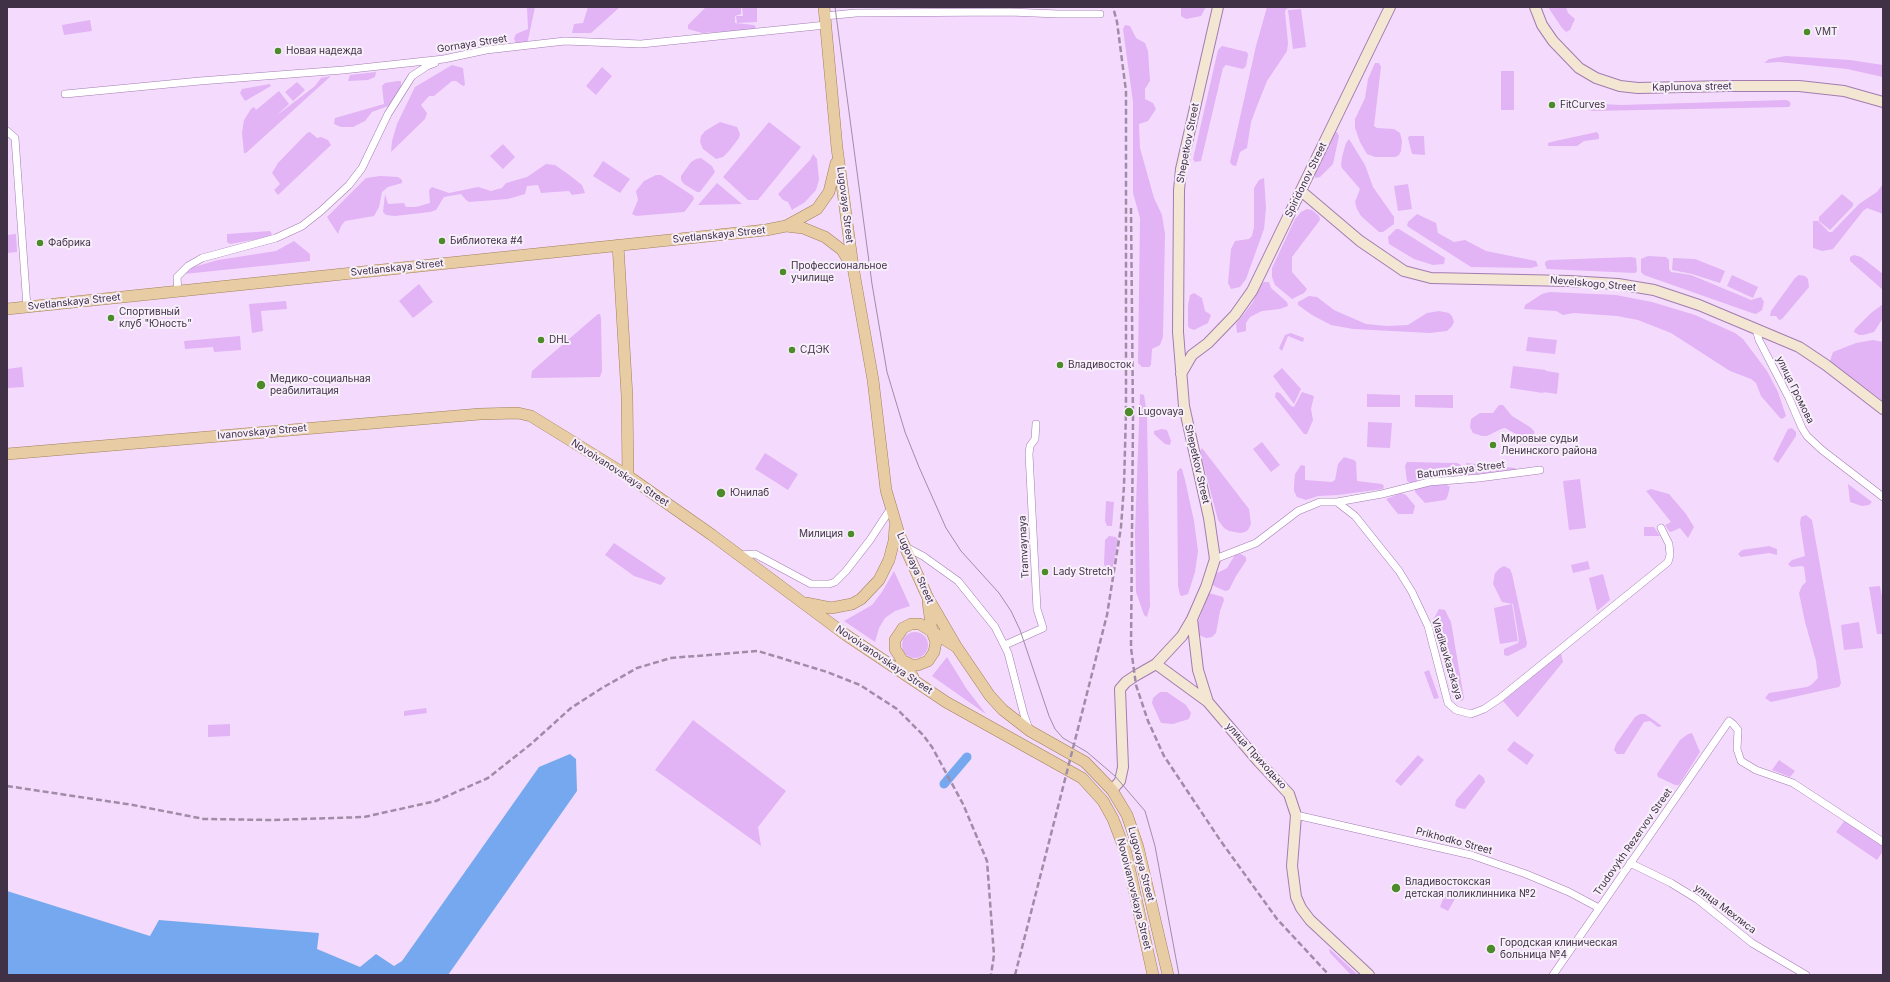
<!DOCTYPE html>
<meta charset="utf-8">
<style>
body{margin:0}
#map{position:relative;width:1890px;height:982px;overflow:hidden;background:#f4dbfd;font-family:Inter,sans-serif}
canvas{display:block}
.frame{position:absolute;inset:0;border:8px solid #413147;pointer-events:none}
</style>
<div id="map">
<canvas width="1890" height="982"></canvas>
<div class="frame"></div>
</div>
<script>
const ctx = document.querySelector('canvas').getContext('2d');
ctx.lineJoin = 'round';
function fillPath(path, color) { ctx.fillStyle = color; ctx.fill(path, 'evenodd'); }
const toPath = rows => new Path2D(rows.map(r => 'M' + r).join(''));
function stroke(path, color, width, dash) { ctx.strokeStyle = color; ctx.lineWidth = width; ctx.lineCap = dash ? 'butt' : 'round'; ctx.setLineDash(dash || []); ctx.stroke(path); }
function drawText(font, color, halo, rows, align = 'center') {
  ctx.font = font + ' Inter,sans-serif'; ctx.lineWidth = 4; ctx.setLineDash([]); ctx.textBaseline = 'middle'; ctx.strokeStyle = halo; ctx.fillStyle = color; for (const [text, x, y, turn = 0] of rows) {
    ctx.save(); ctx.translate(x, y); ctx.rotate((+turn || 0) * Math.PI / 180); ctx.textAlign = isNaN(turn) ? turn : align; if (halo) ctx.strokeText(text, 0, 0); ctx.fillText(text, 0, 0); ctx.restore();
  }
}
fillPath(toPath([
 [527,7,535,7,528,40,527,43,516,43,514,39,516,34,528,29],
 [588,7,620,7,591,33,572,33,574,24,583,23],
 [706,7,741,7,741,14,735,16,735,23,754,25,756,27,752,30,702,33,688,29,688,25],
 [742,7,757,7,757,22,737,23,736,16,743,16],
 [1181,7,1206,7,1201,16,1186,19,1181,16],
 [1267,7,1293,7,1286,9,1285,12,1288,43,1287,51,1267,81,1257,106,1251,122,1247,148,1240,152,1236,166,1232,165,1230,162,1256,46],
 [1548,7,1566,7,1568,13,1575,19,1570,30,1566,32,1562,28],
 [1301,9,1306,47,1293,49,1288,10],
 [90,20,92,31,64,35,62,25],
 [1125,25,1130,26,1136,38,1145,43,1148,51,1150,81,1145,89,1145,99,1153,103,1156,109,1148,121,1139,124,1140,148,1154,198,1162,215,1165,234,1163,337,1160,345,1152,349,1151,365,1149,367,1142,367,1138,363,1140,218,1133,193,1133,102,1123,29],
 [1222,46,1247,52,1248,55,1246,66,1243,69,1226,65,1223,68,1201,161,1195,162,1193,159,1218,50],
 [1786,56,1850,60,1883,65,1883,77,1847,69,1779,62,1764,63,1769,59],
 [1375,63,1379,63,1381,67,1374,126,1377,128,1394,129,1400,133,1402,141,1401,151,1399,155,1395,157,1375,157,1367,154,1360,142,1355,128,1355,119,1365,98,1368,79],
 [452,65,463,68,465,85,463,86,456,81,452,81,434,96,429,96,421,105,427,113,425,119,391,152,392,141,397,124,415,87],
 [602,67,612,76,596,95,586,86],
 [1501,71,1514,71,1514,110,1501,110],
 [376,72,375,77,368,80,348,81,350,75],
 [331,76,246,153,244,153,242,133,244,120,251,109,254,107,256,110,279,91,289,104,276,116,315,86,321,78],
 [398,81,401,81,401,86,391,105,372,112,365,121,353,127,341,127,334,124,335,118,384,104,382,86,385,83],
 [297,82,305,90,293,101,285,92],
 [270,84,271,86,245,101,240,93,242,89],
 [1589,100,1603,104,1621,105,1786,100,1789,101,1791,104,1789,107,1592,111,1589,110,1588,101],
 [720,122,737,127,740,134,739,138,729,151,723,157,716,159,703,149,700,142,701,136,705,131],
 [769,122,801,147,758,200,748,200,723,177],
 [310,132,317,138,321,137,328,140,331,145,278,195,274,190,280,184,272,173,278,163,307,133],
 [1337,132,1339,136,1333,164,1320,177,1315,178,1315,173,1334,133],
 [1597,132,1599,135,1599,139,1584,141,1577,146,1548,146,1548,143,1555,141],
 [1409,136,1424,136,1425,155,1412,154,1408,138],
 [1349,139,1365,165,1373,187,1394,217,1394,224,1383,232,1379,232,1361,216,1357,209,1355,202,1360,189,1342,168,1341,165,1342,157,1346,143],
 [503,144,515,157,503,169,490,156],
 [813,154,817,159,819,180,816,190,805,202,792,210,788,202,783,200,778,194,810,160],
 [701,158,712,166,715,172,700,192,697,192,684,184,681,180,681,176,691,162,696,159],
 [603,161,630,179,620,193,593,176],
 [546,164,555,165,568,174,582,185,585,193,572,195,569,191,541,193,538,185,527,186,525,194,508,199,469,202,466,200,461,194,444,197,436,210,430,212,395,216,386,215,383,212,385,194,388,204,404,203,406,207,416,207,430,203,429,190,432,187,449,193,478,187,491,191,502,188,506,183,527,177],
 [656,175,661,175,693,196,694,199,686,210,684,212,636,216,632,214,638,200,636,191,644,181],
 [380,176,398,177,402,180,402,183,388,187,382,192,379,207,374,216,345,221,341,226,338,234,327,217,366,178],
 [1264,178,1266,208,1264,229,1246,279,1240,287,1231,289,1228,283,1231,249,1235,241,1249,239,1252,236,1254,227,1254,188,1259,180],
 [717,183,742,204,698,205],
 [1408,184,1412,209,1398,211,1394,186],
 [1883,184,1883,214,1867,208,1863,211,1833,249,1822,251,1813,248,1813,221,1818,221,1829,232,1832,232,1859,204,1877,192],
 [1842,194,1853,203,1853,206,1830,230,1819,221,1819,217],
 [1307,209,1312,210,1319,216,1320,220,1292,257,1292,272,1307,289,1304,293,1292,299,1275,285,1272,277,1272,268,1295,219,1301,212],
 [1417,214,1436,223,1438,233,1454,242,1465,240,1486,251,1536,261,1538,266,1531,268,1471,267,1407,226,1408,222],
 [1396,229,1399,229,1445,258,1444,264,1433,265,1414,259,1389,244,1388,237],
 [270,231,272,234,269,237,230,244,227,242,227,234],
 [16,234,17,252,7,253,7,235],
 [294,241,310,254,310,261,184,274,194,267,218,260,276,251],
 [1854,255,1861,257,1883,274,1883,290,1850,261,1850,257],
 [1648,256,1666,257,1669,260,1669,269,1671,272,1691,275,1751,300,1761,297,1764,302,1762,310,1756,314,1752,313,1644,275,1641,272,1641,259],
 [1631,257,1636,258,1637,271,1635,273,1547,269,1545,265,1545,262,1549,260],
 [1673,258,1695,259,1725,271,1720,283,1692,274,1672,270],
 [1732,275,1758,287,1753,298,1727,286],
 [1799,275,1805,276,1808,279,1809,287,1782,319,1779,320,1776,316,1770,316,1771,311,1795,278],
 [1264,282,1269,282,1271,288,1287,302,1288,306,1280,309,1262,311,1250,317,1246,323,1246,331,1237,333,1236,324,1253,302,1261,284],
 [419,284,433,302,413,318,399,301],
 [1550,292,1616,295,1652,302,1695,315,1735,333,1743,339,1767,371,1778,392,1786,416,1782,419,1780,418,1761,396,1756,383,1751,379,1730,371,1671,333,1638,320,1617,316,1574,313,1563,315,1556,311,1524,309,1525,305,1542,294],
 [1194,293,1202,298,1205,311,1211,315,1208,323,1194,330,1189,328,1188,326,1188,305,1190,295],
 [1309,296,1317,297,1334,310,1366,324,1387,326,1408,325,1427,313,1439,311,1449,313,1452,316,1454,322,1452,326,1447,331,1430,333,1353,329,1331,325,1312,315,1298,305,1298,302],
 [286,301,287,309,261,311,263,331,252,333,249,304],
 [1883,304,1883,318,1874,332,1863,335,1859,335,1854,332,1855,329,1871,313],
 [598,314,600,314,601,318,602,371,600,377,531,378,532,371],
 [1291,333,1304,338,1303,342,1288,336,1282,351,1279,348,1285,335],
 [240,336,241,350,214,352,213,347,185,349,184,341],
 [1528,337,1557,340,1555,354,1526,351],
 [1873,340,1883,342,1883,401,1830,361,1833,352,1856,343],
 [1513,366,1546,370,1543,393,1510,388],
 [22,367,24,387,7,388,7,369],
 [1282,368,1301,389,1294,404,1273,376],
 [1546,371,1559,373,1557,394,1543,392],
 [1276,392,1280,393,1291,406,1294,407,1302,392,1314,396,1311,409,1313,420,1307,434,1304,434,1275,397],
 [1140,394,1144,395,1147,414,1150,606,1147,617,1144,615,1136,592,1135,532],
 [1367,394,1400,395,1400,407,1367,407],
 [1415,395,1453,395,1453,408,1415,407],
 [1499,405,1503,405,1512,416,1530,427,1534,431,1535,436,1529,440,1525,439,1505,428,1501,429,1487,436,1482,436,1473,433,1470,427,1471,419,1480,413,1493,413],
 [1368,422,1392,423,1390,448,1367,447],
 [1792,428,1796,432,1796,436,1778,463,1773,459,1788,429],
 [1162,429,1167,430,1171,441,1170,445,1165,444,1154,434,1154,431],
 [1262,442,1280,465,1271,472,1253,449],
 [1202,448,1249,509,1251,524,1248,530,1245,532,1240,533,1229,531,1224,528,1218,520,1200,451],
 [765,453,798,474,788,490,755,469],
 [1344,457,1354,460,1356,462,1357,481,1382,484,1384,486,1383,489,1338,495,1318,496,1306,500,1297,497,1294,491,1294,486,1295,474,1301,465,1305,466,1305,480,1332,482,1335,480,1338,464],
 [1407,462,1457,463,1461,465,1463,475,1410,483,1407,481,1405,466],
 [1466,463,1515,468,1518,470,1468,475],
 [1180,468,1182,469,1185,480,1194,521,1198,551,1195,572,1188,594,1182,596,1180,595,1178,586,1177,472],
 [1580,479,1586,528,1569,530,1563,481],
 [1445,484,1450,487,1447,498,1445,500,1425,503,1415,492,1415,489,1430,485],
 [1848,484,1872,502,1869,505,1862,506,1850,502],
 [1651,489,1669,494,1686,514,1694,527,1688,538,1680,528,1671,532,1669,531,1665,525,1671,522,1647,492,1646,491],
 [1401,493,1406,495,1415,506,1413,514,1398,514,1386,499],
 [1106,501,1114,502,1112,526,1107,526,1105,521],
 [1806,515,1812,520,1841,683,1839,687,1834,688,1771,702,1765,698,1769,693,1807,687,1811,685,1818,678,1816,661,1805,622,1799,593,1802,586,1806,582,1804,567,1802,566,1791,567,1788,564,1792,560,1805,556,1800,523,1801,517],
 [1644,527,1654,527,1660,536,1644,536],
 [1109,536,1116,537,1118,540,1113,567,1108,569,1104,565,1105,540],
 [614,543,666,578,661,585,634,576,605,555],
 [1769,546,1777,549,1777,555,1769,553,1741,557,1738,554,1742,550],
 [1241,554,1246,557,1246,561,1236,576,1229,590,1225,591,1214,586,1212,583,1215,574,1227,568,1235,555],
 [1588,561,1590,569,1573,573,1571,565],
 [1504,566,1510,569,1512,574,1527,643,1526,647,1508,656,1504,655,1504,649,1518,643,1519,640,1513,604,1502,602,1493,584,1495,573,1500,568],
 [894,571,910,606,895,611,885,618,879,628,875,642,844,621,872,605,882,592],
 [1603,574,1610,600,1597,611,1589,578],
 [1880,586,1883,602,1883,634,1877,634,1869,587],
 [1209,593,1223,597,1224,600,1220,611,1216,633,1212,637,1206,638,1199,635,1197,625],
 [1512,604,1518,641,1500,644,1494,608],
 [1439,609,1445,610,1451,622,1464,698,1462,701,1456,699,1454,696,1438,631,1432,622],
 [1859,622,1863,648,1844,650,1841,625],
 '902 645a13 13 0 1 1 26 0a13 13 0 1 1-26 0Z',
 [1561,653,1563,662,1518,717,1517,717,1503,701],
 [947,657,966,688,986,714,932,676],
 [1429,670,1439,698,1434,699,1424,672],
 [1160,692,1167,692,1186,705,1191,713,1189,719,1173,724,1161,723,1152,703,1153,698],
 [426,708,427,713,404,716,404,711],
 [1640,714,1645,714,1662,726,1658,727,1650,721,1644,722,1624,754,1617,754,1614,750,1616,744,1635,717],
 [693,720,786,791,758,827,761,846,655,770],
 [230,724,230,736,208,737,208,725],
 [1692,733,1700,752,1679,785,1675,785,1658,777,1657,774,1680,740,1688,734],
 [1514,741,1534,755,1527,765,1507,750],
 [1418,755,1424,760,1401,786,1395,781],
 [1779,760,1795,771,1790,777,1772,770],
 [1479,774,1484,778,1485,782,1465,809,1459,808,1455,806,1456,800],
 [1845,820,1883,846,1883,851,1877,860,1836,832],
 [1446,891,1455,894,1456,897,1448,911,1440,907],
 [1329,949,1331,950,1358,975,1351,975,1330,953]
]), '#e2b3f5');
fillPath(toPath([
 [570,754,576,759,577,791,448,975,7,975,7,891,150,936,159,920,319,933,317,949,360,967,376,954,394,966,402,961,539,767]
]), '#75a8ee');
stroke(toPath([
 [944,784,967,757]
]), '#75a8ee', 9);
const street = toPath([
 [825,16,856,13,1010,12,1058,14,1100,14],
 [65,94,200,81,343,70,444,59,486,50,565,41,641,44,826,25],
 [7,131,15,138,27,307],
 [178,291,177,277,188,266,202,258,217,254,276,238,302,226,321,211,349,185,362,168,388,114,412,76,427,66,435,63],
 [1756,329,1759,340,1789,398,1802,428,1807,436,1822,450,1883,497],
 [1337,502,1382,494,1429,482,1479,478,1540,470],
 [904,546,923,556,958,581,995,627,1008,653,1024,715,1029,729],
 [739,555,755,554,811,584,829,584,835,582,846,571,870,540,891,508],
 [1215,559,1256,543,1298,511,1320,502,1337,502,1355,516,1399,571,1412,592,1428,626,1448,703,1456,710,1471,714,1484,709,1499,699,1668,562,1670,555,1669,544,1661,528],
 [1005,645,1043,628,1037,609,1029,454,1030,446,1035,439,1036,424],
 [1296,815,1471,855,1526,874,1569,892,1599,908],
 [1630,863,1671,883,1697,899,1752,943,1806,975],
 [1553,975,1729,721,1733,724,1738,730,1737,749,1741,761,1756,770,1793,783,1883,842]
]);
const secondary = toPath([
 [1535,7,1542,25,1553,41,1579,68,1596,78,1620,86,1638,88,1728,86,1799,86,1844,91,1883,102],
 [1301,191,1360,241,1404,271,1431,278,1569,281,1618,284,1654,290,1699,305,1799,347,1826,365,1883,409],
 [1181,374,1192,355,1208,343,1235,315,1252,291,1390,7],
 [1192,619,1198,670,1208,702],
 [1156,664,1208,702,1259,762,1289,794,1296,815,1292,866,1296,897,1301,908,1310,920,1369,975],
 [1112,790,1120,781,1123,767,1120,689,1126,682,1135,676,1156,664,1182,636,1192,619,1206,587,1215,559,1209,518,1184,406,1178,332,1179,190,1181,169,1218,7]
]);
const primary = toPath([
 [824,7,837,148,853,267,873,380,886,490,899,534,928,598,956,646,990,696,1003,710,1030,731,1085,762,1112,790,1127,815,1138,847,1168,975],
 [786,226,803,228,825,237,842,250,851,265],
 [618,245,627,396,628,476],
 [7,309,766,230,786,226,817,209,829,192,836,163],
 [7,454,480,414,518,413,531,416,628,476,712,535,846,635,946,702,1082,778,1103,801,1113,819,1126,853,1153,975],
 [806,603,831,608,852,604,861,599,879,580,889,560,894,541,895,527],
 [901,660,912,665,918,665,928,661,934,652,936,642,932,632,928,602],
 [913,677,895,649,895,640,903,628,911,624,920,624,955,646]
]);
stroke(street, '#a27cb1', 8);
stroke(secondary, '#a27cb1', 12);
stroke(primary, '#a2805c', 12);
stroke(street, '#fff', 7);
stroke(secondary, '#f3e6d2', 10);
stroke(primary, '#e7cca4', 11);
stroke(toPath([
 [835,7,872,284,887,372,905,432,919,467,946,528,961,551,999,593,1011,611,1020,630,1049,716,1055,729,1063,738,1087,752,1115,776,1145,811,1155,846,1179,975]
]), '#a18ca8', 1);
stroke(toPath([
 [1131,208,1133,418,1131,648,1136,685,1148,721,1164,756,1220,840,1277,919,1329,975],
 [7,786,133,805,204,819,272,820,364,817,436,801,488,778,531,744,571,708,602,688,637,668,671,658,758,651,827,672,860,685,897,709,923,735,932,747,963,804,987,861,994,955,991,975],
 [1015,975,1107,615,1121,527,1124,486,1126,412,1126,91,1117,22,1113,7]
]), '#a18ca8', 2.5, [6, 3]);
for (const [x, y, r, color] of [
 [1807,32,4,"#4c8a2a"],
 [278,51,4,"#4c8a2a"],
 [1552,105,4,"#4c8a2a"],
 [442,241,4,"#4c8a2a"],
 [40,243,4,"#4c8a2a"],
 [783,272,4,"#4c8a2a"],
 [111,318,4,"#4c8a2a"],
 [541,340,4,"#4c8a2a"],
 [792,350,4,"#4c8a2a"],
 [1060,365,4,"#4c8a2a"],
 [261,385,5,"#4c8a2a"],
 [1129,412,5,"#4c8a2a"],
 [1493,445,4,"#4c8a2a"],
 [721,493,5,"#4c8a2a"],
 [851,534,4,"#4c8a2a"],
 [1045,572,4,"#4c8a2a"],
 [1396,888,5,"#4c8a2a"],
 [1491,949,5,"#4c8a2a"]
]) { const dot = new Path2D(); dot.arc(x, y, r, 0, 2 * Math.PI); ctx.fillStyle = color; ctx.fill(dot); stroke(dot, '#f7effa', 1.5); }
drawText('10px', '#413147', '#f7effa', [
 ["VMT",1815,32],
 ["Новая надежда",286,51],
 ["FitCurves",1560,105],
 ["Библиотека #4",450,241],
 ["Фабрика",48,243],
 ["Профессиональное",791,266],
 ["училище",791,278],
 ["Спортивный",119,312],
 ["клуб \"Юность\"",119,324],
 ["DHL",549,340],
 ["СДЭК",800,350],
 ["Владивосток",1068,365],
 ["Медико-социальная",270,379],
 ["реабилитация",270,391],
 ["Lugovaya",1138,412],
 ["Мировые судьи",1501,439],
 ["Ленинского района",1501,451],
 ["Юнилаб",730,493],
 ["Милиция",843,534,"right"],
 ["Lady Stretch",1053,572],
 ["Владивостокская",1405,882],
 ["детская поликлинника №2",1405,894],
 ["Городская клиническая",1500,943],
 ["больница №4",1500,955]
], 'left');
drawText('10px', '#413147', '#f7effa', [
 ["Gornaya Street",472,44,-9],
 ["Kaplunova street",1692,87,-1],
 ["Shepetkov Street",1188,143,-79],
 ["Spiridonov Street",1306,180,-64],
 ["Lugovaya Street",845,205,83],
 ["Svetlanskaya Street",719,235,-6],
 ["Svetlanskaya Street",397,268,-6],
 ["Nevelskogo Street",1593,284,5],
 ["Svetlanskaya Street",74,302,-6],
 ["улица Громова",1795,390,64],
 ["Ivanovskaya Street",262,432,-5],
 ["Shepetkov Street",1197,464,77],
 ["Batumskaya Street",1461,470,-7],
 ["Novoivanovskaya Street",620,473,33],
 ["Tramvaynaya",1024,547,-93],
 ["Lugovaya Street",915,568,66],
 ["Vladikavkazskaya",1447,659,73],
 ["Novoivanovskaya Street",884,660,34],
 ["улица Приходько",1256,756,48],
 ["Prikhodko Street",1454,841,15],
 ["Trudovykh Rezervov Street",1633,842,-55],
 ["Lugovaya Street",1141,864,75],
 ["Novoivanovskaya Street",1134,894,76],
 ["улица Мехлиса",1725,909,37]
]);
</script>
